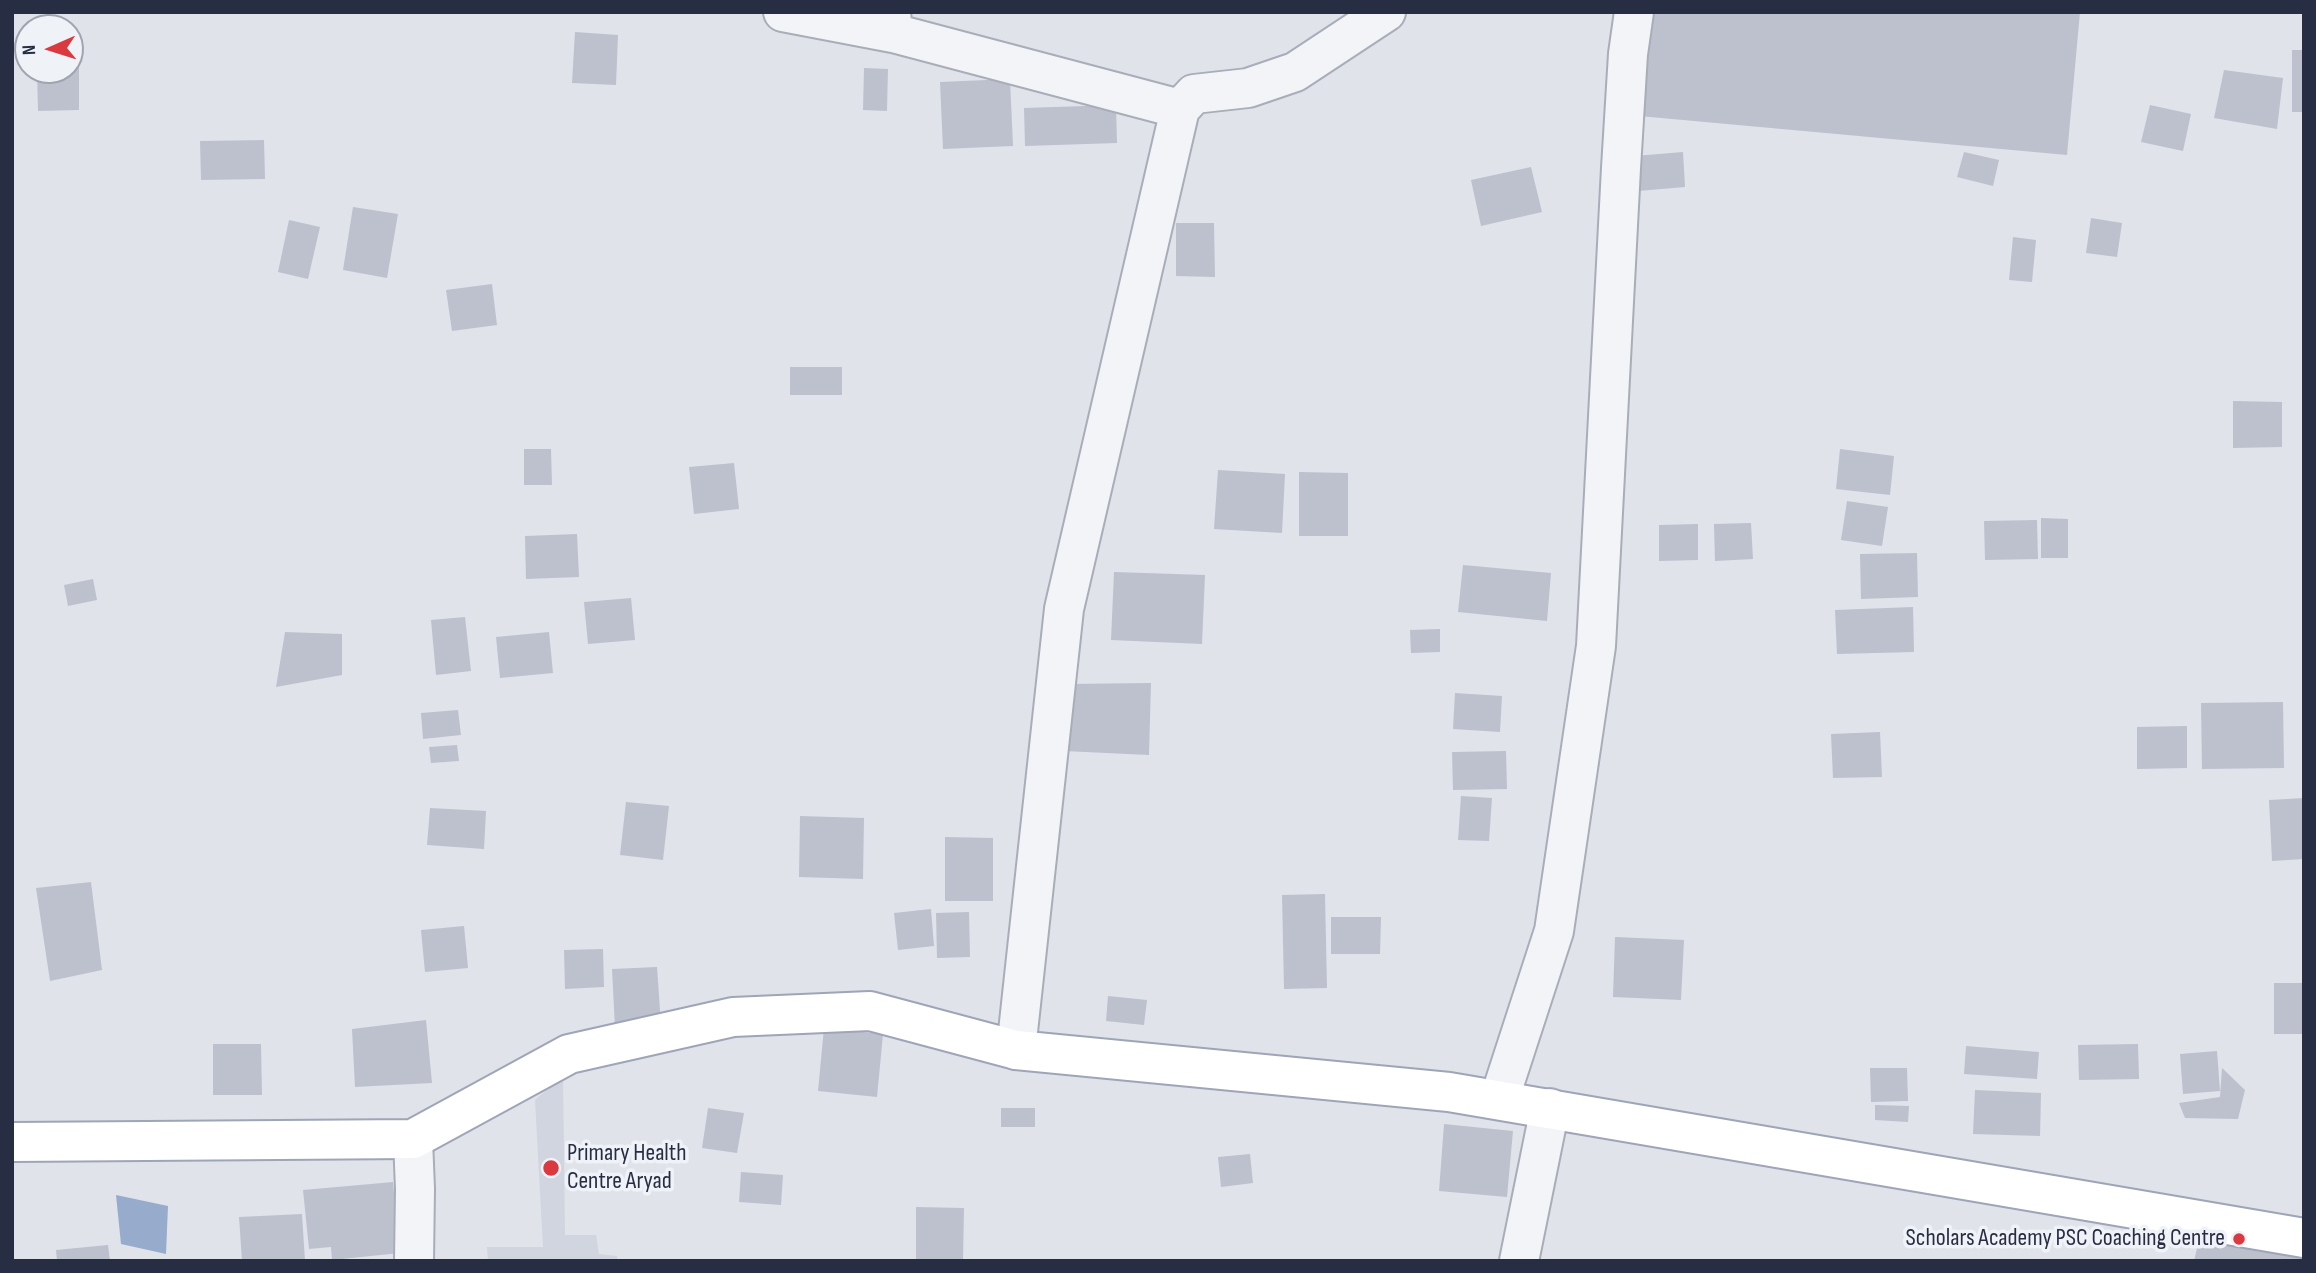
<!DOCTYPE html>
<style>
body{margin:0}
#map{position:relative;width:2316px;height:1273px;overflow:hidden;background:#e0e3ea;font-family:"Sofia Sans Condensed",sans-serif}
canvas{display:block}
.frame{position:absolute;inset:0;border:14px solid #272e43;pointer-events:none}
.north{position:absolute;left:14px;top:14px;width:70px;height:70px;box-sizing:border-box;background:#eff2f7;border:2px solid #9fa4af;border-radius:50%;rotate:267deg;font-size:19px;font-weight:700;line-height:28px;text-align:center;color:#272e43}
.north::after{content:'';display:block;margin:auto;width:24px;height:32px;background:#da393f;clip-path:polygon(50% 0,100% 100%,50% 72%,0 100%)}
</style>
<div id="map">
<canvas width="2316" height="1273"></canvas>
<div class="frame"></div>
<div class="north">N</div>
</div>
<script>
const ctx = document.querySelector('canvas').getContext('2d');
ctx.lineJoin = 'round';
function fillPath(path, color) { ctx.fillStyle = color; ctx.fill(path, 'evenodd'); }
const toPath = rows => new Path2D(rows.map(r => 'M' + r).join(''));
function stroke(path, color, width, dash) { ctx.strokeStyle = color; ctx.lineWidth = width; ctx.lineCap = dash ? 'butt' : 'round'; ctx.setLineDash(dash || []); ctx.stroke(path); }
function drawText(font, color, halo, rows, align = 'center') {
  ctx.font = font + ' "Sofia Sans Condensed",sans-serif'; ctx.lineWidth = 7; ctx.setLineDash([]); ctx.textBaseline = 'middle'; ctx.strokeStyle = halo; ctx.fillStyle = color; for (const [text, x, y, turn = 0] of rows) {
    ctx.save(); ctx.translate(x, y); ctx.rotate((+turn || 0) * Math.PI / 180); ctx.textAlign = isNaN(turn) ? turn : align; if (halo) ctx.strokeText(text, 0, 0); ctx.fillText(text, 0, 0); ctx.restore();
  }
}
fillPath(toPath([
 [563,1076,565,1235,596,1235,599,1254,617,1256,618,1261,488,1261,487,1247,543,1247,535,1100]
]), '#d1d5df');
fillPath(toPath([
 [116,1195,168,1206,166,1254,121,1244]
]), '#97abcd');
fillPath(toPath([
 [1648,12,2080,12,2067,155,1639,116],
 [575,32,618,35,616,85,572,83],
 [2292,50,2304,50,2304,112,2292,112],
 [70,61,79,61,79,110,38,111,37,70,70,70],
 [864,68,888,69,887,111,863,110],
 [2224,70,2283,78,2277,129,2214,118],
 [1010,79,1013,146,943,149,940,82],
 [1116,105,1117,143,1025,146,1024,108],
 [2150,105,2191,114,2183,151,2141,142],
 [264,140,265,179,201,180,200,141],
 [1683,152,1685,187,1638,191,1635,156],
 [1964,152,1999,160,1993,186,1957,177],
 [1531,167,1542,212,1481,226,1471,180],
 [353,207,398,214,387,278,343,270],
 [2091,218,2122,223,2117,257,2086,253],
 [289,220,320,227,308,279,278,272],
 [1176,223,1214,223,1215,277,1176,276],
 [2013,237,2036,240,2032,282,2009,280],
 [492,284,497,325,452,331,446,290],
 [790,367,842,367,842,395,790,395],
 [2233,401,2282,402,2282,447,2233,448],
 [524,449,551,449,552,485,524,485],
 [1840,449,1894,456,1890,495,1836,489],
 [734,463,739,509,694,514,689,467],
 [1218,470,1285,474,1282,533,1214,529],
 [1299,472,1348,473,1348,536,1299,536],
 [1847,501,1888,507,1882,546,1841,540],
 [2041,518,2068,519,2068,558,2041,558],
 [2037,520,2038,559,1985,560,1984,521],
 [1751,523,1753,559,1715,561,1714,524],
 [1698,524,1698,560,1659,561,1659,525],
 [577,534,579,577,526,579,525,536],
 [1917,553,1918,597,1861,599,1860,554],
 [1463,565,1551,573,1547,621,1458,612],
 [1114,572,1205,575,1202,644,1111,640],
 [93,579,97,600,68,606,64,585],
 [631,598,635,640,588,644,584,602],
 [1913,607,1914,652,1837,654,1835,610],
 [465,617,471,671,436,675,431,620],
 [1440,629,1440,652,1411,653,1410,630],
 [285,632,342,634,342,675,276,687],
 [549,632,553,673,500,678,496,637],
 [1151,683,1149,755,1064,751,1069,684],
 [1455,693,1502,696,1500,732,1453,729],
 [2283,702,2284,768,2202,769,2201,703],
 [458,710,461,735,423,739,421,713],
 [2187,726,2187,768,2137,769,2137,727],
 [1880,732,1882,777,1833,778,1831,734],
 [457,745,459,761,431,763,429,747],
 [1506,751,1507,789,1453,790,1452,752],
 [1461,796,1492,798,1489,841,1458,840],
 [2304,798,2304,859,2272,861,2269,800],
 [626,802,669,806,663,860,620,855],
 [430,808,486,811,484,849,427,845],
 [800,816,864,818,863,879,799,877],
 [945,837,993,838,993,901,945,901],
 [91,882,102,970,50,981,36,888],
 [1325,894,1327,988,1284,989,1282,895],
 [931,909,934,946,898,950,894,913],
 [969,912,970,957,937,958,936,913],
 [1331,917,1381,917,1380,954,1331,954],
 [464,926,468,968,425,972,421,930],
 [1615,937,1684,940,1681,1000,1613,997],
 [603,949,604,987,565,989,564,950],
 [657,967,661,1025,615,1028,612,969],
 [2274,983,2304,983,2304,1034,2274,1034],
 [1108,996,1147,1000,1144,1025,1106,1021],
 [426,1020,432,1083,355,1087,352,1029],
 [824,1028,883,1034,877,1097,818,1091],
 [213,1044,261,1044,262,1095,213,1095],
 [2138,1044,2139,1079,2079,1080,2078,1045],
 [1966,1046,2039,1052,2037,1079,1964,1074],
 [2217,1051,2220,1091,2183,1094,2180,1054],
 [1870,1068,1907,1068,1908,1101,1871,1102],
 [2222,1068,2245,1090,2238,1119,2185,1118,2179,1103,2220,1097],
 [1975,1090,2041,1093,2040,1136,1973,1134],
 [1875,1105,1909,1106,1908,1122,1875,1120],
 [708,1108,744,1113,737,1153,702,1148],
 [1001,1108,1035,1108,1035,1127,1001,1127],
 [1444,1124,1513,1131,1507,1197,1439,1191],
 [1250,1154,1253,1183,1221,1187,1218,1157],
 [741,1172,783,1175,781,1205,739,1202],
 [393,1182,400,1253,332,1260,331,1247,309,1249,303,1190],
 [916,1207,964,1208,963,1261,916,1261],
 [302,1214,305,1261,242,1261,239,1217],
 [2201,1232,2304,1257,2304,1261,2194,1261],
 [108,1245,110,1261,57,1261,56,1250]
]), '#bcc1cd');
const minor = toPath([
 [783,12,893,33],
 [891,12,893,33,1180,109],
 [1016,1050,1064,609,1180,109,1194,94,1248,88,1295,72,1386,12],
 [1499,1100,1554,931,1596,646,1621,168,1628,54,1634,12],
 [413,1139,415,1189,414,1261],
 [1519,1261,1550,1108]
]);
const major = toPath([
 [12,1142,413,1139,569,1054,733,1017,870,1011,1016,1050,1449,1092,2304,1238]
]);
stroke(minor, '#a8adb8', 42);
stroke(major, '#9ea5b7', 42);
stroke(minor, '#f3f4f8', 38);
stroke(major, '#fff', 38);
for (const [x, y, r, color] of [
 [551,1168,9,"#da393f"],
 [2239,1239,7,"#da393f"]
]) { const dot = new Path2D(); dot.arc(x, y, r, 0, 2 * Math.PI); ctx.fillStyle = color; ctx.fill(dot); stroke(dot, '#eff2f7', 2.5); }
drawText('24px', '#272e43', '#eff2f7', [
 ["Primary Health",567,1154],
 ["Centre Aryad",567,1182],
 ["Scholars Academy PSC Coaching Centre",2225,1239,"right"]
], 'left');
</script>
